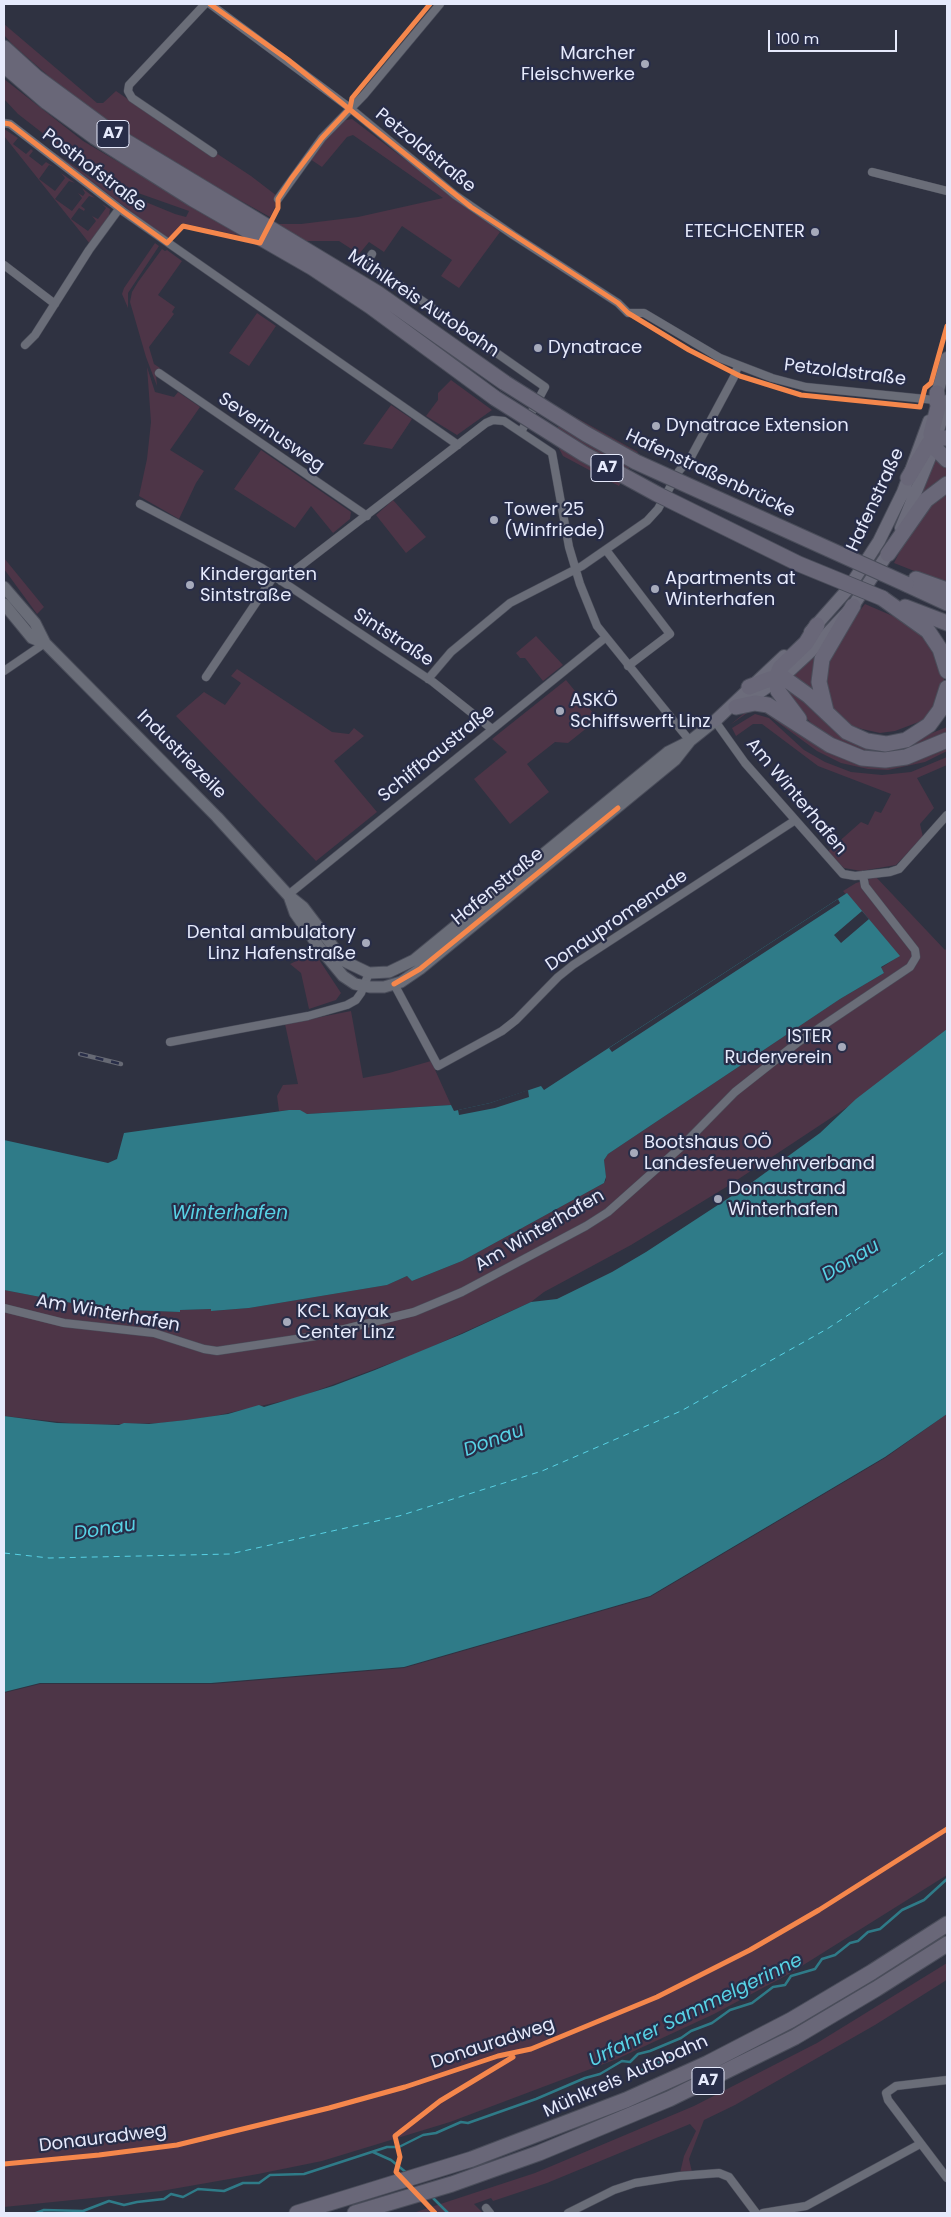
<!DOCTYPE html>
<meta charset="utf-8">
<style>
body{margin:0}
#map{position:relative;width:951px;height:2217px;overflow:hidden;background:#2f3241;font-family:Poppins,sans-serif}
canvas{display:block}
.frame{position:absolute;inset:0;border:5px solid #e6eafc;pointer-events:none}
.scale{position:absolute;left:768px;top:30px;width:129px;height:22px;box-sizing:border-box;border:2px solid #e6eafc;border-top:0;padding-left:6px;font-size:15px;line-height:18px;white-space:nowrap;color:#e6eafc;-webkit-text-stroke:4px #282d48;paint-order:stroke}
</style>
<div id="map">
<canvas width="951" height="2217"></canvas>
<div class="frame"></div>
<div class="scale">100 m</div>
</div>
<script>
const ctx = document.querySelector('canvas').getContext('2d');
ctx.lineJoin = 'round';
function fillPath(path, color) { ctx.fillStyle = color; ctx.fill(path, 'evenodd'); }
const toPath = rows => new Path2D(rows.map(r => 'M' + r).join(''));
function stroke(path, color, width, dash) { ctx.strokeStyle = color; ctx.lineWidth = width; ctx.lineCap = dash ? 'butt' : 'round'; ctx.setLineDash(dash || []); ctx.stroke(path); }
function drawText(font, color, halo, rows, align = 'center') {
  ctx.font = font + ' Poppins,sans-serif'; ctx.lineWidth = 4.5; ctx.setLineDash([]); ctx.textBaseline = 'middle'; ctx.strokeStyle = halo; ctx.fillStyle = color; for (const [text, x, y, turn = 0] of rows) {
    ctx.save(); ctx.translate(x, y); ctx.rotate((+turn || 0) * Math.PI / 180); ctx.textAlign = isNaN(turn) ? turn : align; if (halo) ctx.strokeText(text, 0, 0); ctx.fillText(text, 0, 0); ctx.restore();
  }
}
fillPath(toPath([
 [4,24,97,103,103,103,116,91,212,157,216,153,251,176,277,196,275,207,270,217,187,171,92,110,52,79,13,45,4,35],
 [4,79,83,141,208,215,253,224,301,224,358,217,443,198,353,135,347,137,322,167,310,159,335,127,342,121,352,119,500,232,459,288,441,276,452,260,402,226,384,252,369,242,359,254,339,241,306,241,296,235,251,238,182,223,171,237,166,238,42,144,93,179,114,189,175,214,186,217,189,211,138,193,109,179,63,149,18,114,4,99],
 [4,129,18,138,13,144,26,154,31,149,33,151,29,156,42,166,46,162,54,167,49,165,39,179,55,191,65,178,61,173,75,183,69,181,55,199,72,211,82,198,78,193,83,196,85,193,82,188,95,198,89,196,81,206,85,209,84,211,79,208,71,219,88,231,96,221,92,216,98,219,106,208,102,204,110,209,109,216,90,244,4,136],
 [155,243,159,246,128,293,128,308,122,294,124,288],
 [162,249,165,251,167,250,182,261,158,295,175,307,172,312,174,314,149,347,154,364,160,368,156,375,157,386,146,357,130,302,132,292,138,282],
 [257,313,276,326,249,366,229,353],
 [147,367,155,392,174,397,178,392,200,407,170,450,204,471,196,483,179,519,139,496,147,459,151,422],
 [451,380,492,410,457,435,426,416,438,400,438,393],
 [391,405,412,419,392,449,363,444],
 [566,412,638,452,619,486,563,456,553,437],
 [261,450,351,512,350,519,333,533,311,506,295,528,234,489],
 [936,459,947,465,947,479,919,501],
 [947,487,947,584,894,563,912,527],
 [393,500,426,537,406,553,376,515],
 [4,558,44,607,37,614,4,569],
 [865,604,895,617,927,637,944,674,944,687,941,700,924,720,895,731,880,733,862,729,847,724,834,715,822,681,829,650],
 [536,636,563,665,543,681,525,658,520,658,516,653],
 [825,644,820,702,793,675],
 [237,669,332,732,349,734,354,728,364,736,334,761,377,812,316,861,176,716,204,692,225,705,241,683,231,676],
 [566,680,598,719,568,743,555,742,527,764,549,792,510,824,474,779,507,752,492,739],
 [784,683,822,716,897,747,947,727,947,734,895,754,854,750,832,740,812,724,783,693],
 [758,707,809,740,820,748,843,759,869,765,947,746,947,751,925,762,888,770,868,769,841,763,817,751,761,710,747,713,730,725,747,711],
 [755,714,769,718,804,750,825,762,851,772,882,775,911,772,947,757,947,765,917,778,934,808,920,824,923,837,896,865,861,871,844,868,827,852,861,822,868,825,875,811,881,813,891,794,818,766,762,724,753,724,736,736,732,728],
 [876,877,945,950,947,948,947,1029,855,1102,728,1186,631,1245,544,1292,531,1302,418,1353,297,1398,210,1417,162,1423,87,1425,4,1416,4,1290,103,1309,180,1312,180,1310,211,1309,212,1311,249,1308,387,1285,407,1276,412,1281,462,1261,604,1183,606,1180,604,1160,608,1154,840,999,884,973,881,968,899,956,843,891,856,883],
 [314,952,341,993,336,1000,309,1009,301,973,290,964],
 [351,1011,363,1078,389,1073,431,1061,451,1105,307,1114,289,1110,279,1111,277,1096,283,1085,298,1084,285,1024],
 [947,1414,947,1875,789,1974,714,2014,617,2059,450,2122,322,2161,258,2174,161,2191,4,2207,4,1693,40,1684,212,1684,404,1668,650,1597,885,1458],
 [947,1963,947,1979,945,1981,875,2025,735,2105,704,2120,689,2159,692,2172,680,2173,684,2156,696,2131,690,2124,547,2183,493,2201,491,2198,474,2204,483,2213,413,2213,535,2173,694,2106,817,2043]
]), '#4d3547');
fillPath(toPath([
 [847,893,900,956,881,967,884,973,840,999,608,1154,604,1160,606,1177,604,1183,462,1261,412,1281,407,1276,387,1285,249,1308,211,1311,211,1309,180,1310,180,1312,103,1309,4,1290,4,1140,108,1163,117,1159,124,1133,289,1110,300,1110,307,1114,451,1105,454,1111,490,1103,541,1086,544,1090],
 [947,1029,947,1414,885,1457,650,1596,404,1667,211,1683,40,1683,4,1692,4,1416,57,1423,119,1425,124,1423,149,1424,186,1420,228,1414,259,1405,264,1407,333,1386,375,1370,462,1334,531,1302,557,1299,612,1272,646,1252,747,1186,820,1133,856,1099],
 [679,2052,681,2057,636,2077,634,2072]
]), '#2f7b88');
fillPath(toPath([
 [838,899,840,903,612,1052,609,1048],
 [862,911,869,919,841,943,834,935],
 [528,1090,529,1097,495,1108,459,1115,458,1110,490,1103]
]), '#2f3241');
stroke(toPath([
 [373,2152,391,2160,408,2174],
 [432,2197,448,2213],
 [36,2213,44,2210,83,2211,109,2201,124,2205,137,2202,164,2199,171,2194,183,2197,198,2189,224,2191,243,2183,259,2183,270,2175,304,2174,387,2147,399,2147,423,2135,436,2133,461,2122,468,2123,536,2099,585,2078,600,2074,622,2061,630,2062,638,2054,650,2051,681,2038,691,2031,712,2023,730,2010,752,2003,773,1987,785,1985,791,1976,815,1969,822,1959,835,1955,850,1943,858,1941,868,1932,880,1929,902,1910,924,1900,947,1879]
]), '#2f7b88', 2.5);
stroke(toPath([
 [4,1553,49,1558,230,1554,399,1516,542,1471,681,1411,827,1329,947,1250]
]), '#58d2e5', 1, [6, 5]);
const minor = toPath([
 [205,4,129,85,128,91,132,98,213,153],
 [210,4,350,108,455,195,513,235,618,303,628,313,644,313,720,358,772,378,806,387,935,400],
 [4,123,10,124,124,212,458,445],
 [872,172,947,191],
 [278,199,322,138,364,95,440,4],
 [372,254,367,262,545,387,521,432],
 [4,265,55,304],
 [25,345,35,335,89,250,119,209],
 [159,373,367,516],
 [140,504,262,568,433,682,492,729],
 [606,550,670,634,628,666],
 [281,581,486,423,493,420,504,421,552,453,569,547,580,584,597,626,690,741],
 [4,671,45,643],
 [206,677,274,576],
 [428,679,451,652,510,603,582,566,647,521,658,509,679,471,691,457,734,377,738,366],
 [715,721,745,763,843,874,855,876,890,872,899,869,947,815],
 [288,895,605,638],
 [394,984,438,1066,502,1031,516,1020,558,977,573,965,794,821],
 [170,1042,308,1016,347,1005,356,1000,361,993,369,973],
 [4,1308,64,1323,154,1333,204,1349,217,1351,316,1336,414,1312,462,1292,586,1226,608,1212,681,1147,735,1092,797,1043,910,967,916,957,915,950,865,886,863,875],
 [947,2080,896,2086,886,2093,888,2100,947,2178],
 [486,2208,490,2213],
 [568,2213,614,2190,635,2183,680,2176,719,2173,729,2177,756,2213],
 [763,2213,806,2206,920,2144]
]);
const secondary = toPath([
 [4,587,35,623,45,643],
 [4,604,32,638,45,643,217,817,288,895,303,907,344,961,369,973,389,972,414,960,668,752,690,741],
 [289,896,295,913,319,947,343,976,355,984,370,987,384,987,401,982,420,969,675,760,690,741,715,721]
]);
const primary = toPath([
 [935,401,947,358],
 [901,528,930,457,947,401],
 [810,632,848,589,879,541,903,492,929,421],
 [741,705,786,674,811,651,853,606,893,546],
 [715,721,784,656]
]);
const motorway = toPath([
 [4,48,36,77,112,133,377,293,505,383],
 [4,65,47,102,95,137,193,199,313,268,370,306,495,398],
 [937,393,938,407,931,434,937,450,947,460],
 [908,478,929,443,938,438,947,438],
 [888,554,926,500,947,484],
 [916,579,947,590],
 [906,584,947,603],
 [882,598,928,631,940,649,947,671],
 [905,607,947,623],
 [749,687,770,679,784,678,809,696,847,732,867,741,886,744,906,740,929,725,940,710,947,688],
 [736,707,755,703,768,705,830,745,862,758,885,760,906,757,947,740],
 [826,711,819,682,822,659,853,606],
 [799,719,778,691,776,678,780,668,806,643,817,625],
 [297,2213,472,2159,626,2100,708,2063,791,2020,872,1972,947,1924],
 [355,2213,452,2184,539,2153,669,2099,795,2037,876,1989,947,1944]
]);
stroke(minor, '#4a4d5a', 9);
stroke(secondary, '#4a4d5a', 13);
stroke(primary, '#4a4d5a', 14);
stroke(motorway, '#4a4d5a', 17);
stroke(minor, '#6a6d78', 8);
stroke(secondary, '#6a6d78', 11);
stroke(primary, '#6c6c7b', 12);
stroke(motorway, '#696778', 15);
const rail = toPath([
 [80,1054,121,1064]
]);
stroke(rail, '#666974', 4.5);
stroke(rail, '#282d48', 2.5, [8]);
const motorwayBridge = toPath([
 [505,383,586,434,636,462,906,584],
 [495,398,584,454,657,494,799,564,882,598]
]);
stroke(motorwayBridge, '#4a4d5a', 17, []);
stroke(motorwayBridge, '#696778', 15);
stroke(toPath([
 [210,4,287,59,471,207,618,303,628,313,689,350,740,376,801,395,920,407,925,388,931,383,947,326],
 [350,108,352,98,430,4],
 [4,123,10,124,124,212,167,243,183,226,260,243,278,208,278,199,291,179,322,138,350,108],
 [394,984,420,969,618,808],
 [4,2164,99,2155,177,2145,329,2108,405,2087,498,2056,531,2049,657,1997,750,1950,819,1910,947,1829],
 [435,2213,396,2172,400,2157,395,2136,440,2101,513,2057]
]), '#f5874c', 5);
for (const [x, y, r, color] of [
 [645,64,5,"#a6aabb"],
 [815,232,5,"#a6aabb"],
 [538,348,5,"#a6aabb"],
 [656,426,5,"#a6aabb"],
 [494,520,5,"#a6aabb"],
 [190,585,5,"#a6aabb"],
 [655,589,5,"#a6aabb"],
 [560,711,5,"#a6aabb"],
 [366,943,5,"#a6aabb"],
 [842,1047,5,"#a6aabb"],
 [634,1153,5,"#a6aabb"],
 [718,1199,5,"#a6aabb"],
 [287,1322,5,"#a6aabb"]
]) { const dot = new Path2D(); dot.arc(x, y, r, 0, 2 * Math.PI); ctx.fillStyle = color; ctx.fill(dot); stroke(dot, '#282d48', 2); }
for (const [x, y, w] of [
 [113,134,32],
 [607,468,32],
 [708,2081,32]
]) { const box = new Path2D(); box.roundRect(x - w / 2, y - 13.5, w, 27, 4); ctx.fillStyle = '#282d48'; ctx.fill(box); stroke(box, '#e6eafc', 1); }
drawText('bold 16px', '#e6eafc', null, [
 ["A7",113,134],
 ["A7",607,468],
 ["A7",708,2081]
]);
drawText('18px', '#e6eafc', '#282d48', [
 ["Marcher",635,54,"right"],
 ["Fleischwerke",635,75,"right"],
 ["ETECHCENTER",805,232,"right"],
 ["Dynatrace",548,348],
 ["Dynatrace Extension",666,426],
 ["Tower 25",504,510],
 ["(Winfriede)",504,531],
 ["Kindergarten",200,575],
 ["Sintstraße",200,596],
 ["Apartments at",665,579],
 ["Winterhafen",665,600],
 ["ASKÖ",570,701],
 ["Schiffswerft Linz",570,722],
 ["Dental ambulatory",356,933,"right"],
 ["Linz Hafenstraße",356,954,"right"],
 ["ISTER",832,1037,"right"],
 ["Ruderverein",832,1058,"right"],
 ["Bootshaus OÖ",644,1143],
 ["Landesfeuerwehrverband",644,1164],
 ["Donaustrand",728,1189],
 ["Winterhafen",728,1210],
 ["KCL Kayak",297,1312],
 ["Center Linz",297,1333]
], 'left');
drawText('18px', '#e6eafc', '#282d48', [
 ["Petzoldstraße",425,151,39],
 ["Posthofstraße",94,171,37],
 ["Mühlkreis Autobahn",423,304,34],
 ["Petzoldstraße",845,373,7],
 ["Severinusweg",271,433,35],
 ["Hafenstraßenbrücke",710,474,25],
 ["Hafenstraße",876,500,-65],
 ["Sintstraße",393,638,33],
 ["Schiffbaustraße",437,754,-39],
 ["Industriezeile",181,755,45],
 ["Am Winterhafen",796,797,50],
 ["Hafenstraße",498,887,-39],
 ["Donaupromenade",617,921,-34],
 ["Am Winterhafen",540,1231,-30],
 ["Am Winterhafen",108,1314,10],
 ["Donauradweg",493,2044,-18],
 ["Mühlkreis Autobahn",626,2077,-24],
 ["Donauradweg",103,2139,-7]
]);
drawText('italic 19px', '#58d2e5', '#282d48', [
 ["Winterhafen",230,1214],
 ["Donau",851,1261,-31],
 ["Donau",494,1441,-20],
 ["Donau",105,1530,-9],
 ["Urfahrer Sammelgerinne",696,2011,-26]
]);
</script>
